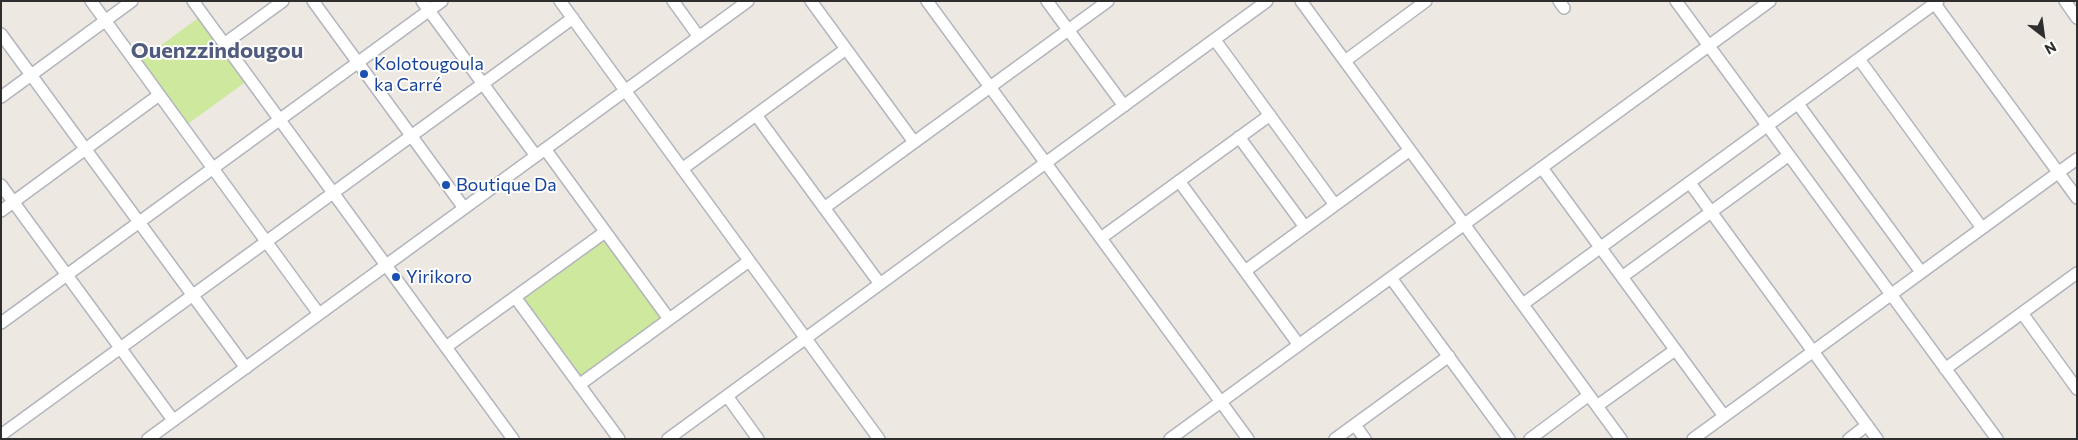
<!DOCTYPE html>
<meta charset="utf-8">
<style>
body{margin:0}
#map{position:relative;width:2078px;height:440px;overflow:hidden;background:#eee8e2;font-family:Commissioner,sans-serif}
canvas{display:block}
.frame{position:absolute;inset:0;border:2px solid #2e2e2e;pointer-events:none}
.north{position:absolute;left:2018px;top:10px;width:50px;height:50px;-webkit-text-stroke:4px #fff;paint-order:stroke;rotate:150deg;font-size:14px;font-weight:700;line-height:20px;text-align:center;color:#2e2e2e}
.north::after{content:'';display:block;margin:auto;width:18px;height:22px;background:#2e2e2e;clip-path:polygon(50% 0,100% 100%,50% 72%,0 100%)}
</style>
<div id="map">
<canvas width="2078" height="440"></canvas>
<div class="frame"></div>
<div class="north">N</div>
</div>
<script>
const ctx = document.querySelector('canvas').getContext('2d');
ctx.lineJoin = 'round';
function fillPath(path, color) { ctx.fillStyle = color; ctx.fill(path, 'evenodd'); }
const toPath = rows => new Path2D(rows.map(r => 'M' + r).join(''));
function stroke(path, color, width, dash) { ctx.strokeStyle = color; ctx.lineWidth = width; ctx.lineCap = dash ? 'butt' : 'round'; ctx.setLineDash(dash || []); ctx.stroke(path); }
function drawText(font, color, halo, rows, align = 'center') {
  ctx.font = font + ' Commissioner,sans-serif'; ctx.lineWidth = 4; ctx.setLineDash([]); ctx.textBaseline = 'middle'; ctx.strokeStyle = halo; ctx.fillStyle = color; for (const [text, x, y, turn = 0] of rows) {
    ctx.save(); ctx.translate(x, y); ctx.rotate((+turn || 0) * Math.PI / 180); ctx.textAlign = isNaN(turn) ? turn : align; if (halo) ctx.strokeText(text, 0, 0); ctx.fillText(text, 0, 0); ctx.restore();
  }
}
fillPath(toPath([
 [201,16,247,81,185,126,138,62],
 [602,236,663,321,580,381,519,296]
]), '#cee89e');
const minor = toPath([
 [91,1,319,314],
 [193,1,513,439],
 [313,1,464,208],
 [422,1,536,156],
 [560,1,879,439],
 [673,1,699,37],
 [811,1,914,142],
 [927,1,1248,439],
 [1047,1,1124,106],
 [1301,1,1621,439],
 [1559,1,1564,8],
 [1676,1,1997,439],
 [2065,1,2077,18],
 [1935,4,2077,198],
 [1,34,246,368],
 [1215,40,1335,205],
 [224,44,283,1],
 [1859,59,1982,228],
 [1345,61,1426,1],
 [1,97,132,1],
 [1798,104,1921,272],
 [756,115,880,284],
 [1239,137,1305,227],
 [545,149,669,319],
 [1542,168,1724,416],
 [682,169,846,49],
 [1179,181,1299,345],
 [1690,183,1877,439],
 [1,185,173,420],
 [824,208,1108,1],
 [1,211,159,95],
 [1101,238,1270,115],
 [1245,271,1410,150],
 [1622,277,1789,155],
 [1391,278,1509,439],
 [515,297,619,439],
 [1523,304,1938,1],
 [2022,313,2077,389],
 [1,323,442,1],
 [446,347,605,232],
 [1945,369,2077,273],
 [579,385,749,261],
 [727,396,758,439],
 [1597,406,1675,350],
 [1355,425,1365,439],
 [1,435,573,18],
 [148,439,748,1],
 [668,439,1267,1],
 [1170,439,1770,1],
 [1335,439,1449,356],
 [1530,439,1589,395],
 [1693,439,2077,159],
 [1849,439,1867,425]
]);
stroke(minor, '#b2b5bd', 14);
stroke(minor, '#fff', 11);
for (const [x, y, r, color] of [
 [364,74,5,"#1a4fb4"],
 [446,185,5,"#1a4fb4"],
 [396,277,5,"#1a4fb4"]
]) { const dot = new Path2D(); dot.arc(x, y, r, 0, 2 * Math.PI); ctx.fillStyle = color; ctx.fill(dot); stroke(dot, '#fff', 2); }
drawText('18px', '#164399', '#fff', [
 ["Kolotougoula",374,64],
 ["ka Carré",374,85],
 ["Boutique Da",456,185],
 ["Yirikoro",406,277]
], 'left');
drawText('bold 22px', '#505b7d', '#fff', [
 ["Ouenzzindougou",217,51]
]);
</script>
